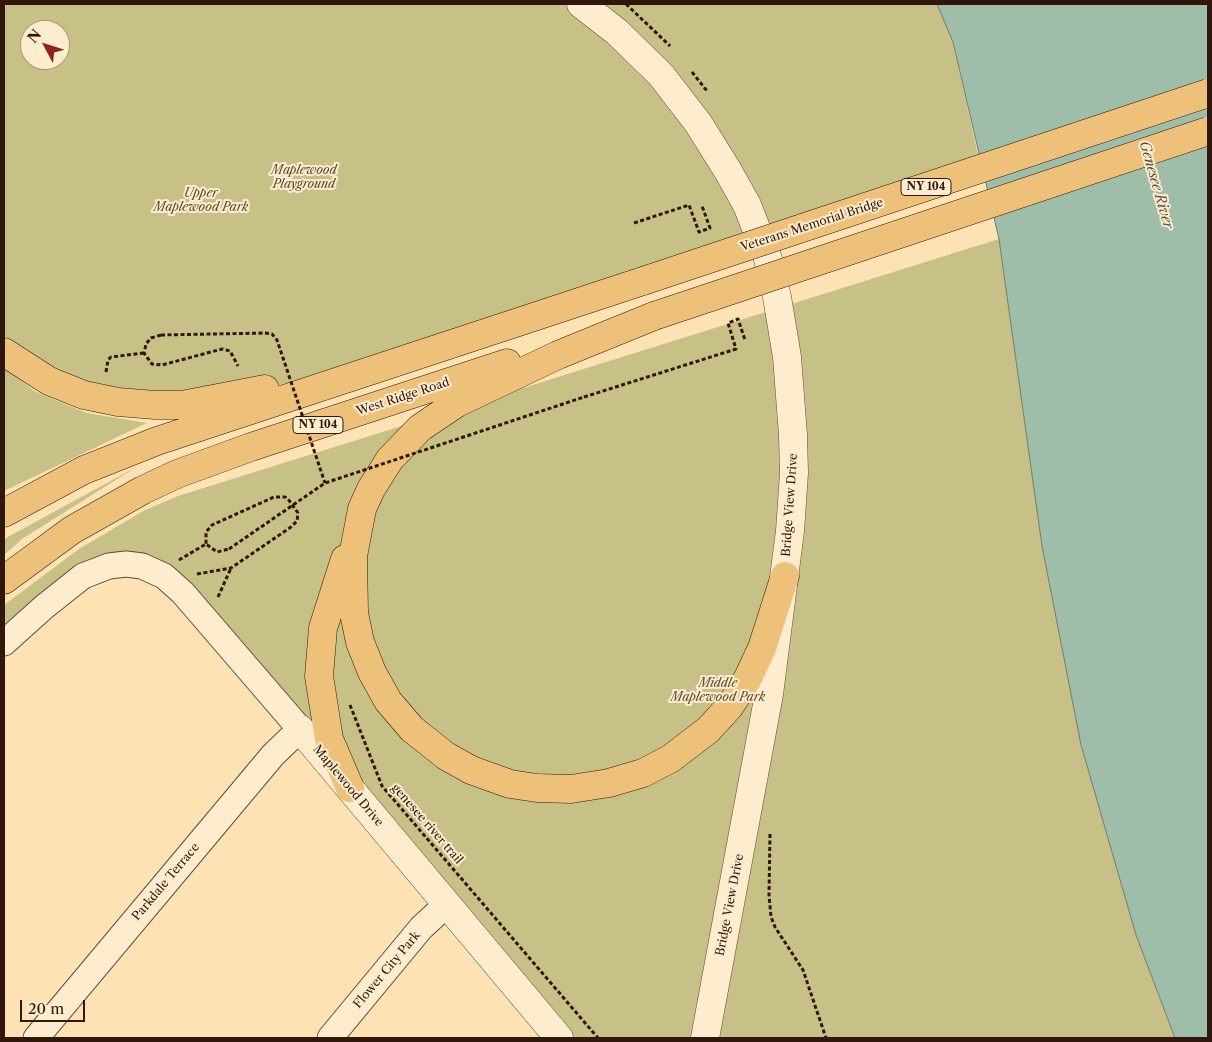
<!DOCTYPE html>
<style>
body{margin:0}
#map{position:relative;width:1212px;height:1042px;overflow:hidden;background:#fde2b4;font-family:"Libre Caslon Text",serif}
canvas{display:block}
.frame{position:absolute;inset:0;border:5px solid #31170b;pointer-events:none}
.north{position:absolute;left:20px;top:20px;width:50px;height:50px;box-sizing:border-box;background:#feecce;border:1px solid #ac9780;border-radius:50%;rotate:310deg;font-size:14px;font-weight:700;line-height:20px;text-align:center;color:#31170b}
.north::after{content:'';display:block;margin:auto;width:18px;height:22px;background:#8f2418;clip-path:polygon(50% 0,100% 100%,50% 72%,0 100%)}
.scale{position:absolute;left:20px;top:1000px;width:65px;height:22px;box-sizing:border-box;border:2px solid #31170b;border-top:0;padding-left:6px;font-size:15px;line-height:18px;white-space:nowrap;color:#31170b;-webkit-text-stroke:4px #feecce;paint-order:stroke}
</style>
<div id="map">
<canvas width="1212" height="1042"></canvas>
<div class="frame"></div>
<div class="north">N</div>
<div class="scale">20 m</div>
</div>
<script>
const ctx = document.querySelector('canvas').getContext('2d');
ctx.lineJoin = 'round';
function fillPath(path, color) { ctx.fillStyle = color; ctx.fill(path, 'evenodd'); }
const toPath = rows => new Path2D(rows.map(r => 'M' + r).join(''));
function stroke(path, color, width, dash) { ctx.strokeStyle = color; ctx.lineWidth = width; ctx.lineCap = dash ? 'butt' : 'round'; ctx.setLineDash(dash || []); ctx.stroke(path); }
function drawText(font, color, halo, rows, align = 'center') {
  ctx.font = font + ' "Libre Caslon Text",serif'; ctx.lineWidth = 4; ctx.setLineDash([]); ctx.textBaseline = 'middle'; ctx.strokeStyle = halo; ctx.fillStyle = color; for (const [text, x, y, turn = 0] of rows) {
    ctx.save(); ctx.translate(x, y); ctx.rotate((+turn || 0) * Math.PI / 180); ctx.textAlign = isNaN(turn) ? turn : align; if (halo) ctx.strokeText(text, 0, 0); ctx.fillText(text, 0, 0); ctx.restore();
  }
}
fillPath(toPath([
 [4,4,937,4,953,42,981,169,347,369,230,396,130,404,4,352],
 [30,30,60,30,60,60,30,60],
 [999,239,1042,546,1081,745,1136,935,1175,1038,559,1038,154,558,143,553,122,551,90,560,73,569,4,629,4,605,79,549,145,510,178,496],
 [4,368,36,392,87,413,147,423,4,491],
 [138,466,22,539,4,555,4,540,6,538]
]), '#c7c187');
const water = toPath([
 [937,4,1208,4,1208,1038,1175,1038,1136,935,1081,745,1042,546,999,239,953,42,937,4]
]);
fillPath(water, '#9fbeaa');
stroke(water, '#737b6a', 1);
const minor = toPath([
 [4,643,44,607,83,576,109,566,126,564,142,566,164,576,183,593,300,729,273,755,36,1038],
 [330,1038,421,928,447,904]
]);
const tertiary = toPath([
 [581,4,617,32,661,75,698,123,728,171,747,205,768,259,777,297,787,357,793,435,794,473,790,531,769,694,705,1038],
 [300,729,559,1038]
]);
const motorway = toPath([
 [654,316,558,355,457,403,420,428,390,459,371,489,362,509,353,556,354,613,360,642,372,672,388,701,412,729,446,756,471,770,510,784,537,788,571,789,609,783,643,773,670,759,708,730,730,706,748,678,762,648,785,576],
 [4,352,49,381,84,395,118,402,155,405,182,405,265,389],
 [4,513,84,470,157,441,643,281],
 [345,559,323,628,319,676,329,739,350,788],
 [4,580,72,530,143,490,177,474,251,447,507,363]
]);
stroke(minor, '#644a35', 27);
stroke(tertiary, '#644a35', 29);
stroke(motorway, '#31170b', 29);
stroke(toPath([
 [626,4,670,46],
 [692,72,707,91],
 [634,223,689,205,699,232,710,228,702,206],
 [161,335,151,338,146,344,144,353,152,364,162,365,222,349,230,351,238,366],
 [106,372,108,360,111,357,144,353],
 [584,397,736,349,728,323,738,319,745,340],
 [179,560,206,544,217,552,229,549],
 [197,574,231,568,291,527,297,521,298,513,288,499,285,497,274,497,212,525,206,532,206,544],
 [218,597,231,568],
 [350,705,382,786,598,1038],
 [770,834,769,895,771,917,775,927,803,970,826,1038]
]), '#31170b', 3, [4, 2.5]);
stroke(minor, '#feecce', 25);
stroke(tertiary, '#feecce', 28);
stroke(motorway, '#eec17a', 28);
const motorwayBridge = toPath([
 [643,281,1208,93],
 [654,316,1208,131]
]);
stroke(motorwayBridge, '#31170b', 29, []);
stroke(toPath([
 [161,335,265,333,272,334,277,340,325,483],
 [229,549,325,483,584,397]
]), '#31170b', 3, [4, 2.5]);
stroke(motorwayBridge, '#eec17a', 28);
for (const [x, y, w] of [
 [926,187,50],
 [318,425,50]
]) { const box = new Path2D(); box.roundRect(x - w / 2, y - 8.5, w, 17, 4); ctx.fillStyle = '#feecce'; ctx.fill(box); stroke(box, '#31170b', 1); }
drawText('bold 11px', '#31170b', null, [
 ["NY 104",926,187],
 ["NY 104",318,425]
]);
drawText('italic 12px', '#5e4a30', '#feecce', [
 ["Maplewood",304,171],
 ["Playground",304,185],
 ["Upper",201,194],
 ["Maplewood Park",201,208],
 ["Middle",718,684],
 ["Maplewood Park",718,698]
]);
drawText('12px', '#31170b', '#feecce', [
 ["Veterans Memorial Bridge",812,225,-18],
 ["West Ridge Road",403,397,-18],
 ["Bridge View Drive",790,505,-86],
 ["Maplewood Drive",348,786,50],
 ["genesee river trail",427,824,49],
 ["Parkdale Terrace",166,882,-50],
 ["Bridge View Drive",730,905,-79],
 ["Flower City Park",387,970,-50]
]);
drawText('italic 14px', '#585143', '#feecce', [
 ["Genesee River",1156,185,74]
]);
</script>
